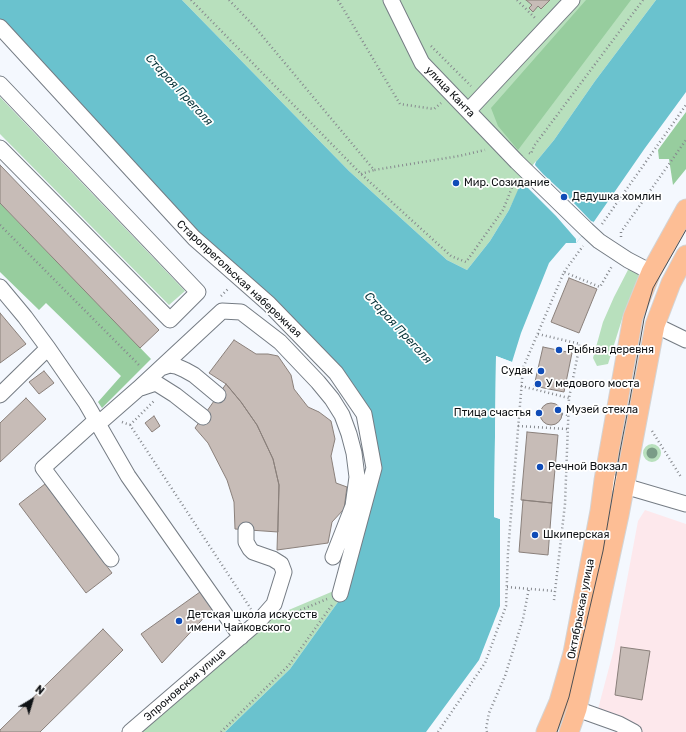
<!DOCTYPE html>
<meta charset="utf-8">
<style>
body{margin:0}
#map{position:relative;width:686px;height:732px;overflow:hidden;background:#f4f8fe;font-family:Rubik,sans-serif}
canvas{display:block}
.north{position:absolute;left:12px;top:680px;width:40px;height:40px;-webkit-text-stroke:3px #fff;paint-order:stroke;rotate:38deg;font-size:11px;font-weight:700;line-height:16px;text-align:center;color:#0f1215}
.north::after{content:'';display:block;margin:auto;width:14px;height:18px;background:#0f1215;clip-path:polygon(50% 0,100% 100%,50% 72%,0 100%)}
</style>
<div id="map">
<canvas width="686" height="732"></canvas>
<div class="north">N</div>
</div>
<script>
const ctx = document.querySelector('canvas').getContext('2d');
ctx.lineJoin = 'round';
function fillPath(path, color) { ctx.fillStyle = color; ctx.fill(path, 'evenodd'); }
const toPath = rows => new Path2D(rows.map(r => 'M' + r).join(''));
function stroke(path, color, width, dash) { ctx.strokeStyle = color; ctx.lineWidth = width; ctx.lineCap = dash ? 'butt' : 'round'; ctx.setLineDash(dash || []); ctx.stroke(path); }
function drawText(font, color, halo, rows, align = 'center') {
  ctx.font = font + ' Rubik,sans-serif'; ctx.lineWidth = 3.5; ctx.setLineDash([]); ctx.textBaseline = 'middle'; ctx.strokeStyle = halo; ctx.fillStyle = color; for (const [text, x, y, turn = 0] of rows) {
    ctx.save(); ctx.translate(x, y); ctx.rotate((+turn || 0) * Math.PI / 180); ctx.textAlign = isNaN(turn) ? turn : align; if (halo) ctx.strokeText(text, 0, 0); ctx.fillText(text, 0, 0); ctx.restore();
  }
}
fillPath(toPath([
 [645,510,686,524,686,732,640,732,642,730,598,709,614,649,638,521]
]), '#fde8ec');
fillPath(toPath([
 [182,0,656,0,595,81,554,140,521,180,522,183,509,210,490,241,467,270,447,260,349,171],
 [0,97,185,291,169,305,0,134],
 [630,266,641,271,623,316,608,364,597,366,593,358,603,322,614,297],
 '643 453a9 9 0 1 1 18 0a9 9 0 1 1-18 0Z',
 [348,588,290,669,225,732,130,732,265,620,336,590]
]), '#b8e0bd');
fillPath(toPath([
 [586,0,631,0,518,150,498,126,491,108],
 [686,112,686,169,673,185,669,159,659,159,658,150],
 [0,203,151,359,102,408,98,402,121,376,46,303,39,310,0,272]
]), '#97cd9e');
fillPath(toPath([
 [0,0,182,0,349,171,447,260,467,270,490,241,509,210,521,183,519,183,521,180,554,140,595,81,656,0,686,0,686,92,645,148,593,223,576,243,566,243,549,263,521,333,512,362,496,356,494,517,500,519,500,606,479,660,426,732,225,732,290,669,348,588,366,513,370,413,199,238,0,23]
]), '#6ac2ce');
fillPath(toPath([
 [536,161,535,165,543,174,571,200,591,221,594,222,576,243,576,239,556,216,523,183,519,183],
 [496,356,512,362,512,364,498,359,496,516,500,517,500,519,494,517]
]), '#f4f8fe');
const building = toPath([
 [526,0,550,0,541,9,538,6,533,12,529,8,532,5,526,0],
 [0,165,159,330,140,348,0,203,0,165],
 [569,278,597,289,579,333,551,322,569,278],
 [0,313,26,344,0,363,0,313],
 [234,340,256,354,268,354,278,356,291,375,294,389,308,407,319,412,331,421,335,439,331,456,336,483,347,487,344,509,332,522,328,543,277,550,279,485,273,459,257,425,241,402,226,384,209,373,234,340],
 [543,347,572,353,564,392,534,386,543,347],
 [44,371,54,383,39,394,29,382,44,371],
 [226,384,241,402,257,425,273,459,279,485,278,532,235,529,234,502,227,480,208,443,195,428,226,384],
 [26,398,46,419,0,462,0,423,26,398],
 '540 414a11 11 0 1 1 22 0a11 11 0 1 1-22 0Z',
 [154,416,160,426,152,432,145,423,154,416],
 [527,432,558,435,552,503,521,500,527,432],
 [45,484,112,573,86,593,19,504,45,484],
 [523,500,552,503,548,555,519,552,523,500],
 [200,592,212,609,162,663,141,634,200,592],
 [103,629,123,650,40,732,0,732,0,730,103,629],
 [621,647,650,651,642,700,615,695,621,647]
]);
fillPath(building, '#c7bcb7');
stroke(building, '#8a807b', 1);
const minor = toPath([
 [391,0,422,63,517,162,587,230,599,241,628,260,651,272],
 [0,27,194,238,269,304,336,373,364,414,374,468,340,594],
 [0,84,198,292,170,320,0,148],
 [468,111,572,0],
 [0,287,25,317,48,348,86,403,128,476,241,637],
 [655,325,686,340],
 [161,368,170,365,176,366,185,370,194,375,218,395],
 [141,388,156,383,175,395,203,417],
 [0,395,48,348],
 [96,420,43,468,111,559],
 [98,424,138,389,222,311,241,312,280,342,318,382,332,399,342,415,349,434,354,453,357,477,353,506,333,557],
 [604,480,686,504],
 [577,709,619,724,634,732],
 [130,732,259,621,274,604,284,572,281,564,273,559,253,552,250,549,246,542,246,530]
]);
const major = toPath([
 [546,732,559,702,573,653,600,511,604,480,633,317,651,272,686,209],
 [569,732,577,709,619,515,655,325,671,283,686,255]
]);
stroke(minor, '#757c84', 17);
stroke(major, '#d4d4d5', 21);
stroke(toPath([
 [191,0,361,174,451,256,466,262,503,210,515,180],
 [229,0,254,26,374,170,459,156,485,150],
 [338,0,400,104,434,109,441,103],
 [517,0,535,18],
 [431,46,471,86],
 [529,153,531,154,534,146,643,0],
 [361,174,374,170],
 [602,224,686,105],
 [0,225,140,366],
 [621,237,621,232,686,140],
 [564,272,583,246],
 [221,296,229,288],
 [538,334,580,344,569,398,565,504,554,600],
 [521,386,569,398],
 [562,414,568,415],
 [122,422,130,425,251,609],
 [130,425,155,400],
 [518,426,567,429],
 [652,431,681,477],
 [507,587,555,591],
 [282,618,327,599],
 [221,732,289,665,332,605],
 [438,732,485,663,506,606,508,552,523,368,564,272,600,287,612,266],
 [487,732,486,729,489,713,505,676,523,619,529,588]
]), '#86898e', 2.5, [1, 3]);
stroke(minor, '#fff', 15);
stroke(major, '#fdbe95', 19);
stroke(toPath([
 [557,732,569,697,603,551,620,451,630,399,644,319,653,288,686,230]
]), '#4c4f53', 1);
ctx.fillStyle = '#7a9c87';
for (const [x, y] of [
 [652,453]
]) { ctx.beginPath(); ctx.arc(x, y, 5.5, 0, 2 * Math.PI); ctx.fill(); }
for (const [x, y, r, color] of [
 [456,183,4,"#104cb7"],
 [564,197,4,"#104cb7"],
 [559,350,4,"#104cb7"],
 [541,371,4,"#104cb7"],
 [538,384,4,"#104cb7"],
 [558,410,4,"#104cb7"],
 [539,413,4,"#104cb7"],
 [540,467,4,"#104cb7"],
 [535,535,4,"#104cb7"],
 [179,621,4,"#104cb7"]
]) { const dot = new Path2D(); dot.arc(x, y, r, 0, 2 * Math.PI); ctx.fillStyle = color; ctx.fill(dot); stroke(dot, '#fff', 1.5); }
drawText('11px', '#0f1215', '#fff', [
 ["улица Канта",450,92,46],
 ["Старопрегольская набережная",239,279,43],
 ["Октябрьская улица",581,609,-79],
 ["Эпроновская улица",185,685,-41]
]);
drawText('11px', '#0f1215', '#fff', [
 ["Мир. Созидание",464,183],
 ["Дедушка хомлин",572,197],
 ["Рыбная деревня",567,350],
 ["Судак",533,371,"right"],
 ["У медового моста",546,384],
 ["Музей стекла",566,410],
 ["Птица счастья",531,413,"right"],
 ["Речной Вокзал",548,467],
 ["Шкиперская",543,535],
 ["Детская школа искусств",187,615],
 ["имени Чайковского",187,628]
], 'left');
drawText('italic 12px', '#0b373c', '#fff', [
 ["Старая Преголя",179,90,47],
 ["Старая Преголя",398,328,47]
]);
</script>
